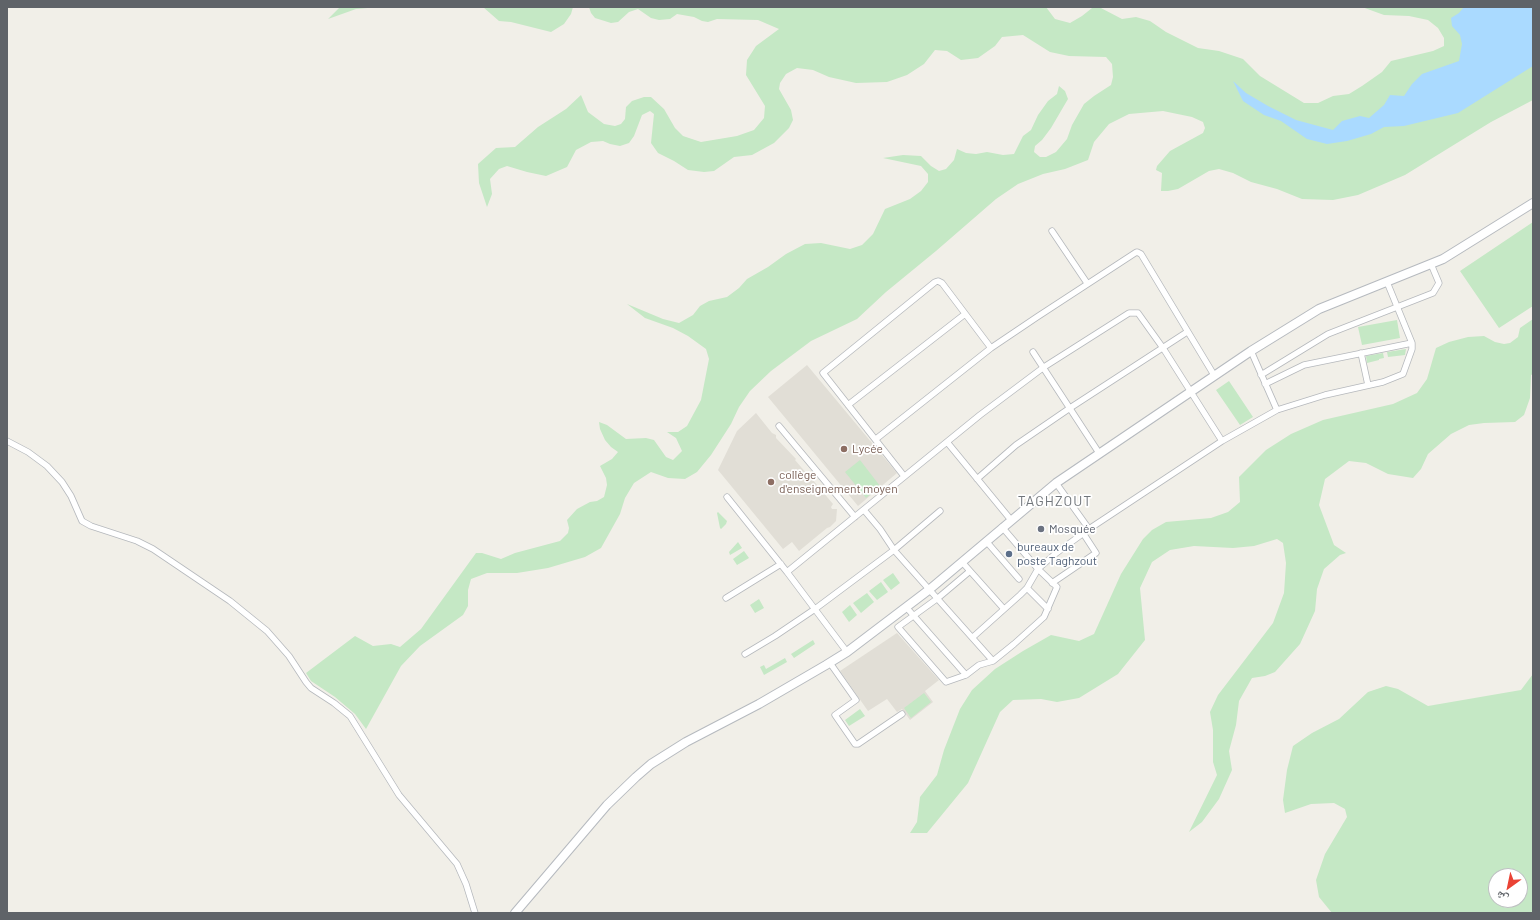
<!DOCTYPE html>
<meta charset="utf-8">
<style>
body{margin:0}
#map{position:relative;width:1540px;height:920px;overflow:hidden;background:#f1efe8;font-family:Barlow,"Noto Naskh Arabic",sans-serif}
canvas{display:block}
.frame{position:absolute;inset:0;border:8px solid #5f6368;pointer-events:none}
.north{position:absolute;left:1488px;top:868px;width:40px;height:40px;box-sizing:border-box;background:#fff;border:1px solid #bfc1c3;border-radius:50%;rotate:213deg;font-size:11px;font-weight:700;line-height:16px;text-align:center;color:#5f6368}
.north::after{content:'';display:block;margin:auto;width:14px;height:18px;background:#ea4335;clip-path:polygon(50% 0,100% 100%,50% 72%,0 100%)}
</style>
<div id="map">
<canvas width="1540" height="920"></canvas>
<div class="frame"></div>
<div class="north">ش</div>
</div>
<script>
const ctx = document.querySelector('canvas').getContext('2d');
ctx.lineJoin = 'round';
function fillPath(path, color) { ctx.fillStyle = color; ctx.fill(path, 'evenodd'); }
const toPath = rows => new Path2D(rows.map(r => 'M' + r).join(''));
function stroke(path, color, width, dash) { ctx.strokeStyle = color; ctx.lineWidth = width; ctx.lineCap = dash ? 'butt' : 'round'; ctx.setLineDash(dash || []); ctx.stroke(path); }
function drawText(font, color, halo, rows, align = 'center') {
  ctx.font = font + ' Barlow,sans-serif'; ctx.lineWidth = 3.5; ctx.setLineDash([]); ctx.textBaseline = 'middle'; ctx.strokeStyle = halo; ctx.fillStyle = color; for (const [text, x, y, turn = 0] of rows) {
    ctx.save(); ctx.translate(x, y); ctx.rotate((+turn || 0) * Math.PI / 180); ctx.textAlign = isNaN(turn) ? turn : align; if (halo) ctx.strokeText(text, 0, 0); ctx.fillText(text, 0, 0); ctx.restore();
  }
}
fillPath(toPath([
 [807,365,897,473,858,506,768,397],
 [756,413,772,433,776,435,776,438,796,459,795,460,807,474,806,479,812,479,833,504,831,507,832,509,837,509,836,521,830,527,827,528,799,551,792,542,783,549,718,470,737,431],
 [897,633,939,680,925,691,933,702,910,720,902,709,897,712,887,699,868,711,840,671]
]), '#e1ded6');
fillPath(toPath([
 [340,7,379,7,356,9,328,19],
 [483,7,573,7,571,14,564,24,551,32,511,22,499,21],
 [589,7,1046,7,1055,19,1070,23,1082,16,1092,8,1099,7,1122,19,1136,17,1150,21,1166,32,1198,48,1219,51,1243,59,1260,76,1304,103,1318,103,1333,96,1349,94,1362,86,1382,72,1391,61,1433,51,1444,46,1444,38,1438,28,1428,20,1409,16,1384,15,1362,7,1533,7,1533,100,1491,122,1405,175,1358,195,1333,200,1302,199,1277,189,1251,182,1233,173,1219,169,1209,171,1178,189,1168,191,1161,191,1162,173,1156,170,1157,166,1170,151,1203,133,1205,128,1203,122,1192,117,1163,111,1129,114,1109,124,1094,142,1088,160,1065,169,1043,174,1018,184,996,199,936,251,886,292,857,319,811,341,771,371,750,391,739,407,731,424,711,455,697,472,685,479,668,478,651,472,634,483,625,498,620,514,601,548,585,557,548,568,517,573,487,573,471,579,468,590,468,606,463,615,420,646,401,666,366,729,355,714,335,697,311,681,306,673,355,636,373,646,391,644,400,647,421,629,476,553,482,553,501,559,515,553,560,541,568,533,569,528,567,520,577,509,590,502,597,501,604,497,607,485,606,478,600,466,612,459,618,452,611,447,605,440,600,429,599,422,607,425,626,439,646,438,654,440,666,457,673,460,682,451,676,438,667,432,678,432,687,426,701,400,709,359,706,349,688,336,673,328,645,318,627,304,663,319,679,323,693,315,700,306,709,301,727,297,739,288,747,279,768,267,786,254,805,244,821,243,850,249,862,245,873,234,885,209,910,199,921,191,928,182,928,174,921,166,883,158,903,155,921,156,931,166,939,171,946,169,954,160,957,149,966,153,976,154,987,152,1003,155,1014,154,1023,136,1031,130,1038,115,1048,101,1057,94,1059,86,1065,91,1068,99,1051,128,1042,140,1035,146,1034,152,1040,157,1046,157,1056,152,1067,139,1072,125,1084,104,1094,96,1111,85,1113,77,1112,64,1106,57,1069,56,1050,52,1023,35,1002,37,995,46,978,58,961,60,947,51,935,50,924,64,907,75,887,82,856,83,829,77,813,70,797,68,786,74,780,83,779,89,791,110,793,120,789,128,774,143,752,155,734,157,714,171,704,172,688,170,674,161,658,153,651,143,654,114,650,111,642,115,634,136,629,143,620,146,610,144,603,141,591,142,576,150,567,167,546,176,527,172,507,166,499,169,490,179,492,194,487,207,479,183,478,164,496,148,515,147,538,127,566,109,581,95,588,112,604,124,615,126,621,124,625,119,626,107,632,101,644,97,651,97,664,109,675,128,683,136,701,142,737,136,754,130,764,118,765,106,746,75,747,60,756,46,779,29,758,20,717,19,708,22,702,21,694,17,677,14,670,19,659,20,651,18,638,9,629,12,618,22,611,23,595,18,591,13],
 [1533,222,1533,306,1499,328,1460,271],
 [1533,319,1533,374,1531,375,1530,398,1524,415,1515,422,1484,423,1469,425,1451,434,1428,454,1421,469,1413,478,1388,474,1366,463,1349,461,1325,479,1319,505,1334,545,1346,553,1340,555,1324,569,1317,589,1315,611,1300,644,1275,672,1265,676,1252,678,1239,701,1236,725,1229,751,1232,770,1219,799,1202,822,1189,832,1217,775,1213,762,1213,730,1210,712,1218,695,1273,623,1284,593,1286,563,1283,543,1277,539,1254,546,1233,548,1194,546,1170,550,1152,562,1140,588,1145,640,1118,674,1079,698,1057,702,1041,699,1013,700,1000,712,968,783,927,833,910,833,917,822,920,797,937,775,944,750,960,709,972,690,995,669,1023,651,1051,635,1079,641,1094,634,1121,574,1143,539,1152,530,1166,522,1211,518,1228,512,1240,502,1239,477,1266,450,1291,434,1323,420,1393,404,1417,393,1427,379,1436,348,1449,342,1468,337,1484,336,1495,342,1504,344,1510,343,1518,337,1520,328],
 [1397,320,1400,338,1362,345,1358,327],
 [1406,349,1405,355,1388,357,1387,352],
 [1383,353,1384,358,1379,359,1379,360,1367,363,1366,356],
 [1229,381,1253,417,1240,425,1216,390],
 [860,460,880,486,866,498,845,472],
 [718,512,727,521,726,524,721,529,720,528,717,513],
 [738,542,742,548,730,555,729,552],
 [744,551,749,558,737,565,733,559],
 [893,573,900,583,891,590,883,580],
 [881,582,888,592,877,600,869,591],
 [867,593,874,602,861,613,853,603],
 [759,599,764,608,755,613,750,605],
 [850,605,857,615,849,622,842,612],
 [813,640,815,644,794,658,791,654],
 [785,658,787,662,764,675,760,667,764,665,766,669],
 [1533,674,1533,913,1332,913,1319,897,1316,880,1325,854,1347,817,1345,809,1334,803,1311,804,1285,813,1283,800,1287,770,1293,746,1312,733,1339,719,1368,692,1386,686,1398,689,1428,706,1521,690],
 [1496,876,1520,876,1520,900,1496,900],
 [924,693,931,702,911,718,904,708],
 [860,709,865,716,849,726,845,720]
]), '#c5e8c5');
fillPath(toPath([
 [1464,7,1533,7,1533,66,1458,113,1404,126,1384,127,1371,134,1347,141,1327,144,1307,139,1281,121,1264,115,1243,101,1233,81,1246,93,1268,106,1296,120,1333,130,1342,121,1360,116,1369,118,1384,105,1390,95,1404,96,1412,84,1422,74,1459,61,1462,44,1460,35,1452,26,1451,18,1459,13]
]), '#aadaff');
const minor = toPath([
 [1052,231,1087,283],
 [1251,351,1277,410],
 [1033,352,1099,453],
 [1361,353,1368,385],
 [1261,375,1328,334,1433,293,1439,283,1431,264],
 [1265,384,1304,365,1412,343],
 [848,405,965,314],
 [779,426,855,517],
 [876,439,991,348,1037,317,1135,253,1137,252,1141,254,1214,375],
 [7,441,28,452,47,466,62,482,71,496,82,521,91,526,137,541,153,549,230,601,267,631,289,656,306,682,311,688,334,703,350,716,399,795,457,864,466,884,475,913],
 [947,442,1011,520],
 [904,476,823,373,935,282,938,281,942,283,991,348],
 [977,479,1016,445,1070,408,1187,332],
 [1056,483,1089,529],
 [727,497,787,572],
 [864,510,880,529,894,550,993,661],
 [986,541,1019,579],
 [962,562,1004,609],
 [970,571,938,598,898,627,946,682,966,675,979,665,993,661,1014,644,1044,617,1057,587,1038,569,1002,527],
 [1052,583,1096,553,1083,533],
 [1027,588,1048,609],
 [726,598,781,564],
 [906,607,966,675],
 [973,637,1020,595,1027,588,1038,569,1055,554,1089,529,1222,441,1277,410,1325,395,1383,382,1403,374,1412,349,1412,343,1387,282],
 [847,652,787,572,980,415,1044,367,1129,313,1138,313,1163,348,1222,441],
 [745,654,775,636,815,609,894,550,940,511],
 [830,663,856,700,835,715,855,744,858,744,902,714]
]);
const secondary = toPath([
 [515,913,607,805,636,777,651,764,686,742,759,704,826,665,847,652,930,589,1056,483,1251,351,1319,309,1443,259,1533,203]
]);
stroke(minor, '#b5b8bc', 7);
stroke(secondary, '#b6babf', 10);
stroke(minor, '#fff', 5.5);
stroke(secondary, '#fff', 8);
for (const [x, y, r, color] of [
 [844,449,4,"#8d6e63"],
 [771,482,4,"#8d6e63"],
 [1041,529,4,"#6b7280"],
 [1009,554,4,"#5c6f8a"]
]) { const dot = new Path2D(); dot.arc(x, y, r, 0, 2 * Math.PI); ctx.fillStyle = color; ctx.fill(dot); stroke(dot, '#fff', 1.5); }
drawText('12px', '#785e54', '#fff', [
 ["Lycée",852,449],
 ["collège",779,475],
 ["d'enseignement moyen",779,489]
], 'left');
drawText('12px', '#5b616d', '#fff', [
 ["Mosquée",1049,529]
], 'left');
drawText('12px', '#4e5e75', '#fff', [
 ["bureaux de",1017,547],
 ["poste Taghzout",1017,561]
], 'left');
ctx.letterSpacing = '1px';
drawText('14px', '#70757a', '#fff', [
 ["TAGHZOUT",1055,501]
]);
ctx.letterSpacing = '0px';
</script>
